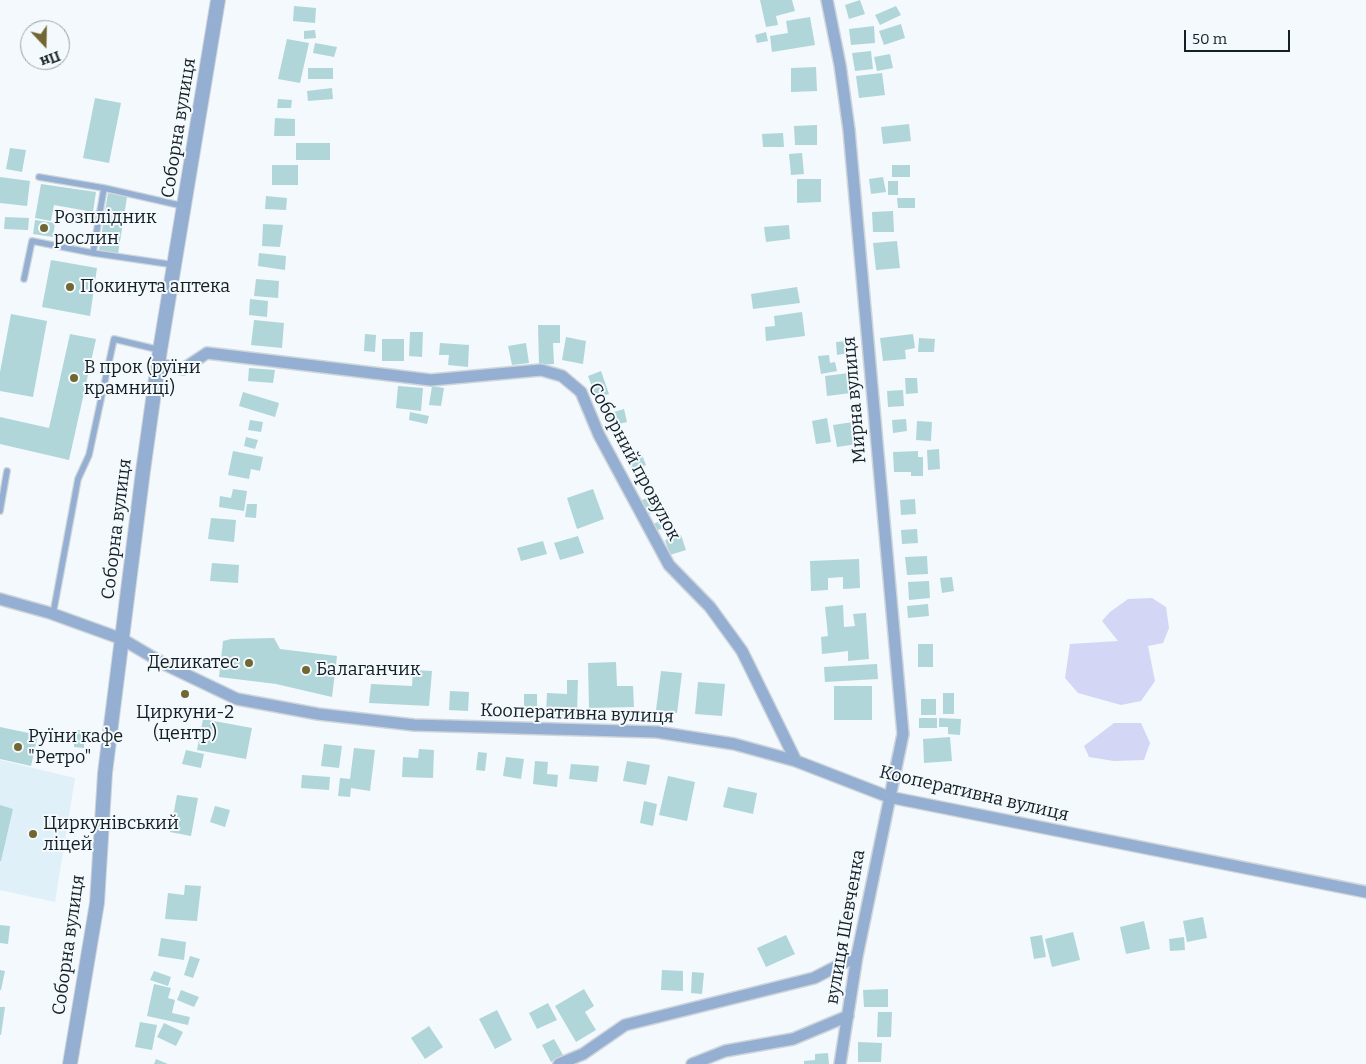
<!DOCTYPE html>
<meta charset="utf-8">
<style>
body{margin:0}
#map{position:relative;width:1366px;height:1064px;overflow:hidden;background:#f3f9fc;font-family:Bitter,serif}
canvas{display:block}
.north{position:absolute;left:20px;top:20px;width:50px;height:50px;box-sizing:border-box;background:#f3f9fc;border:1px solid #9aa2a6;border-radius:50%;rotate:159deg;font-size:14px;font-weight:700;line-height:20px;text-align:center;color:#142026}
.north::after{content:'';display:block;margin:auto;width:18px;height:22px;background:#706733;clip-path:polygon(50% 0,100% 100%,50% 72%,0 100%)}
.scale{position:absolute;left:1184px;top:30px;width:106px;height:22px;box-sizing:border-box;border:2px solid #142026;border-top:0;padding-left:6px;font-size:15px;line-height:18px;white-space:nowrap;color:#142026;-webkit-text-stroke:4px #f3f9fc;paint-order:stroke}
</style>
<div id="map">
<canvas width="1366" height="1064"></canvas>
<div class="north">Пн</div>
<div class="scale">50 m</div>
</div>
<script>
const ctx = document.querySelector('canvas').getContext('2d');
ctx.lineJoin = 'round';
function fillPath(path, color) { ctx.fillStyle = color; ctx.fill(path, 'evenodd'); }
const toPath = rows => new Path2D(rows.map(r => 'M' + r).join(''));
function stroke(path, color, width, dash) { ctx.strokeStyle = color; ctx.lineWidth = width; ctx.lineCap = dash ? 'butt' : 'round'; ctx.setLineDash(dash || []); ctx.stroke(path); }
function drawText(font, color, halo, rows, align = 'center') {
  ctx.font = font + ' Bitter,serif'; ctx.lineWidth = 4; ctx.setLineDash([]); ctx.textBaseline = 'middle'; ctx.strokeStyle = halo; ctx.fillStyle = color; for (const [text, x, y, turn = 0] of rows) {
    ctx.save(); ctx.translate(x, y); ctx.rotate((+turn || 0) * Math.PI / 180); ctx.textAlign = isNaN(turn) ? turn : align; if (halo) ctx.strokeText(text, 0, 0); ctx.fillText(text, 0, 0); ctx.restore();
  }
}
fillPath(toPath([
 [0,760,75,778,55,902,0,890]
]), '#e0f0f8');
fillPath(toPath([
 [1152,598,1166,607,1169,628,1163,643,1148,646,1155,681,1141,701,1121,705,1078,693,1065,678,1070,644,1118,641,1102,621,1110,612,1128,599],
 [1114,723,1141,723,1150,743,1144,760,1114,761,1089,757,1084,746]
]), '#d4d6f6');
fillPath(toPath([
 [760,0,792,0,795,11,776,16,778,25,766,27],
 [860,0,865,14,849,19,845,5],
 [294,6,316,8,315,23,293,21],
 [896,6,901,15,880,25,875,15],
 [810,17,815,45,772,52,770,36,788,33,786,21],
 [901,24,905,38,884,45,879,31],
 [874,26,875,43,851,45,849,29],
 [315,30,316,38,304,39,304,31],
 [766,32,768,41,757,43,755,35],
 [287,39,309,43,300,83,278,79],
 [315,43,337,47,334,57,313,53],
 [871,51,873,69,855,71,852,53],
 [890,54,893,68,877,71,874,57],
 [816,67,817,91,791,92,791,68],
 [308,68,333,68,333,79,308,79],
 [882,73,885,95,859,98,856,76],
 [332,88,333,99,308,101,307,91],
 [95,98,121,103,109,163,83,158],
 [278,99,292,100,291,108,277,108],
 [275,118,295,119,295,136,274,136],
 [909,124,911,141,883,144,881,127],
 [817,125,817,145,795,145,794,126],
 [783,133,784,147,763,147,762,134],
 [296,143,330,143,330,160,296,160],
 [10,148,26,150,22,172,6,169],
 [802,153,804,174,791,175,789,154],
 [272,165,298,165,298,185,272,185],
 [892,165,910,165,910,177,892,177],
 [0,177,30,181,27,206,0,203],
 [883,177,886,192,871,194,869,179],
 [797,179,821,179,821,202,797,203],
 [888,181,898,181,898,195,888,195],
 [41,184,96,192,93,212,54,205,51,221,35,218],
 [108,193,127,197,118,254,99,250],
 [266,196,287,198,286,210,265,209],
 [897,198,915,198,915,208,898,208],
 [893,211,894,232,873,232,872,212],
 [5,217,29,218,28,230,4,229],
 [35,220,55,223,53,237,33,234],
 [263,224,283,225,280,247,262,246],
 [789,225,790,239,766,242,764,227],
 [897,241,900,268,876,270,873,243],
 [259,253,286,256,285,270,258,266],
 [51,260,97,268,90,316,42,307],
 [256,279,279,281,278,298,254,296],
 [797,287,800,303,753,309,751,294],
 [250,299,268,301,267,317,249,315],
 [802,312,805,336,766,341,765,327,775,326,774,316],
 [11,314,47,321,33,397,0,391,0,372],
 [254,320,284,323,282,348,251,345],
 [538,325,560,325,560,343,553,343,554,364,539,365],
 [410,332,423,332,422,357,409,356],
 [70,334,96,339,69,460,0,444,0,417,49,428],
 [365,334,376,335,375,352,364,351],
 [913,334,915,348,905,350,906,359,883,361,880,338],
 [566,337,586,341,583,364,562,360],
 [919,338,935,339,934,352,918,352],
 [382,339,404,339,404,361,382,361],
 [847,341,849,353,837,355,836,342],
 [440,343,469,345,468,367,448,365,449,355,439,355],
 [526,343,529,363,512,365,508,346],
 [829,355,830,363,835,362,837,371,821,374,818,356],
 [249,368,275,370,273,383,248,381],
 [601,371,609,394,596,398,588,376],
 [849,373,851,393,827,396,825,376],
 [905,378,917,378,918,393,906,394],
 [398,386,423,388,421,411,396,408],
 [432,386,444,388,441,406,429,405],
 [903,390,904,406,888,407,887,391],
 [243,392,279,403,275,417,239,406],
 [624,409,627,422,611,426,607,414],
 [410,412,429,416,427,424,409,420],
 [827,418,831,442,816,444,812,421],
 [906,419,907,431,893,433,892,420],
 [250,420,263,422,261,432,248,430],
 [917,421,932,422,931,441,916,440],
 [853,422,857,444,837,447,833,425],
 [246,437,258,440,255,449,244,446],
 [939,449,940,469,928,470,927,450],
 [640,450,646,465,633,470,627,456],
 [233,451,263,457,260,471,251,469,249,479,228,475],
 [918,451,918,457,923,457,923,476,911,476,911,472,894,472,893,452],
 [233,489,247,491,244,511,219,507,220,496,231,498],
 [593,489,604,519,577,529,567,498],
 [656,494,662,509,644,516,638,502],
 [915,499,916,514,901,515,900,500],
 [247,504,257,504,256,518,245,517],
 [211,518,236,520,234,542,208,539],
 [661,521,663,528,653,532,650,525],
 [917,529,918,543,902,544,901,530],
 [681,535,686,550,670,555,665,540],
 [578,536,584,553,560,560,554,543],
 [543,541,547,554,521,561,517,548],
 [927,556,928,574,907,575,905,557],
 [859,559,860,588,843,589,843,577,828,578,828,590,811,591,810,561],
 [212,563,239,565,238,583,210,581],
 [952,577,954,591,942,593,940,578],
 [929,581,930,598,909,600,908,582],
 [928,604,929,616,908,618,907,606],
 [843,605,844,627,855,626,853,614,866,613,869,659,848,661,848,651,822,654,821,637,828,636,825,607],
 [274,638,280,649,337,656,332,697,276,684,219,677,223,641,231,639],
 [918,644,933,644,933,667,918,667],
 [616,662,617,686,633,686,634,707,589,708,588,663],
 [877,664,878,679,825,682,824,667],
 [413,670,432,671,429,706,369,703,371,684,412,686],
 [661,671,682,673,677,713,656,710],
 [567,680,578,680,577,715,546,714,547,693,567,694],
 [698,682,725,684,722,716,695,714],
 [834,686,872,686,872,720,834,720],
 [450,691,469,692,468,711,449,710],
 [943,693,954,693,954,714,943,714],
 [524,694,537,694,537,712,524,712],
 [921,699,936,699,936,715,921,715],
 [919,718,937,718,937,728,919,728],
 [939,718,961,719,960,735,948,734,948,727,939,727],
 [203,719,252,728,246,759,197,750],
 [0,727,38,735,31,766,0,759],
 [74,730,84,730,84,748,74,747],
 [950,737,952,761,924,763,923,739],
 [324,744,342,746,339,768,321,766],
 [354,748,375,750,370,791,351,788,350,797,338,796,340,778,350,779],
 [419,749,434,750,433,778,402,777,403,757,418,758],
 [186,750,204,754,201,768,182,764],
 [478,752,487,753,485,771,476,770],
 [506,757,524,759,521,779,503,776],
 [535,761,548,762,547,774,558,775,557,787,533,784],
 [627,761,650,765,646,785,623,781],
 [571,764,599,766,597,782,569,779],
 [302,775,330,777,329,790,301,788],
 [668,776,695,782,687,821,659,815],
 [728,787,757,793,753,814,723,807],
 [177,795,198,798,191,836,170,832],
 [644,801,657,804,653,826,640,823],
 [0,805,13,809,1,861,0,861],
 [215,806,230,810,225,827,210,822],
 [185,885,201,886,197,921,165,919,168,893,184,895],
 [1203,917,1207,938,1187,942,1183,921],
 [1144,921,1150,949,1126,954,1120,927],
 [0,925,10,926,8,944,0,943],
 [1073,932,1080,960,1052,967,1045,939],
 [786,935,795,954,766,967,757,948],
 [1042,935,1046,957,1034,959,1030,937],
 [1184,937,1185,950,1170,951,1169,939],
 [161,938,186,942,184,960,158,956],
 [190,956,200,959,193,978,184,975],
 [0,970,5,971,1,990,0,990],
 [662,970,683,971,683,991,661,990],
 [154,971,171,977,168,986,150,980],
 [692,972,704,973,702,994,691,993],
 [154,984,171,988,168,998,175,1000,172,1013,190,1017,188,1025,147,1016],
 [584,989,594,1006,585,1012,596,1030,576,1042,555,1006],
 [888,989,888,1007,864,1007,863,990],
 [181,990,199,997,194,1007,177,1000],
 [548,1003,557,1020,537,1029,529,1013],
 [0,1007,5,1007,1,1035,0,1035],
 [497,1010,512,1040,495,1049,479,1019],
 [878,1012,892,1012,891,1037,877,1037],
 [140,1022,157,1025,152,1050,135,1047],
 [164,1023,183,1032,176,1046,157,1037],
 [429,1026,443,1047,425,1059,411,1038],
 [554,1039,563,1055,551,1062,542,1045],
 [858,1042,882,1043,881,1062,858,1062],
 [828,1053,829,1064,804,1064,804,1061,815,1060,815,1054],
 [156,1059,168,1064,154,1064]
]), '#b0d6da');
const service = toPath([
 [39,177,104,188,183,206],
 [104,188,93,253,175,265],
 [24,279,32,241,93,253],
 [0,511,7,471],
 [53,614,78,479,89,455,114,339,160,350]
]);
const minor = toPath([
 [827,0,840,65,849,130,903,734,857,956,840,1064],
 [158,364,183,369,207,353,431,380,541,370,562,376,581,392,599,435,669,565,710,607,742,651,796,761],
 [0,599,50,613,122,639,166,665,237,699,318,714,414,725,657,732,734,744,796,761,889,797,1366,892],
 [559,1064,583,1054,625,1025,814,978,857,956],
 [692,1064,725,1051,793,1039,848,1016]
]);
const tertiary = toPath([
 [70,1064,97,903,105,773,143,471,160,350,218,0]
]);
stroke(service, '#cfd6da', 8);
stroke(minor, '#cfd6da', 14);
stroke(tertiary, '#cfd6da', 16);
stroke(service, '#95afd3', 5.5);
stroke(minor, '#95afd3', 11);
stroke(tertiary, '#95afd3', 14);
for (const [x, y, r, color] of [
 [44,228,5,"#706733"],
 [70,287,5,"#706733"],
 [74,378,5,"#706733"],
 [249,663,5,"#706733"],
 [306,670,5,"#706733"],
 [185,694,5,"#706733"],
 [18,747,5,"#706733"],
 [33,834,5,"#706733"]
]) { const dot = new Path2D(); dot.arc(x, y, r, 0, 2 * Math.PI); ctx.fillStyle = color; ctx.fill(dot); stroke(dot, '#f3f9fc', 2); }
drawText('18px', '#142026', '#f3f9fc', [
 ["Соборна вулиця",179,128,-81],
 ["Мирна вулиця",855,400,-95],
 ["Соборний провулок",634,462,62],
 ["Соборна вулиця",117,529,-83],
 ["Кооперативна вулиця",577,714,2],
 ["Кооперативна вулиця",974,794,13],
 ["вулиця Шевченка",846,927,-80],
 ["Соборна вулиця",69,945,-82]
]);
drawText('18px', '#142026', '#f3f9fc', [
 ["Розплідник",54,218],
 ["рослин",54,239],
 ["Покинута аптека",80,287],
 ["В прок (руїни",84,368],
 ["крамниці)",84,389],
 ["Деликатес",239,663,"right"],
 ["Балаганчик",316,670],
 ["Циркуни-2",185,713,"center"],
 ["(центр)",185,734,"center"],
 ["Руїни кафе",28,737],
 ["\"Ретро\"",28,758],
 ["Циркунівський",43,824],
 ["ліцей",43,845]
], 'left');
</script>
